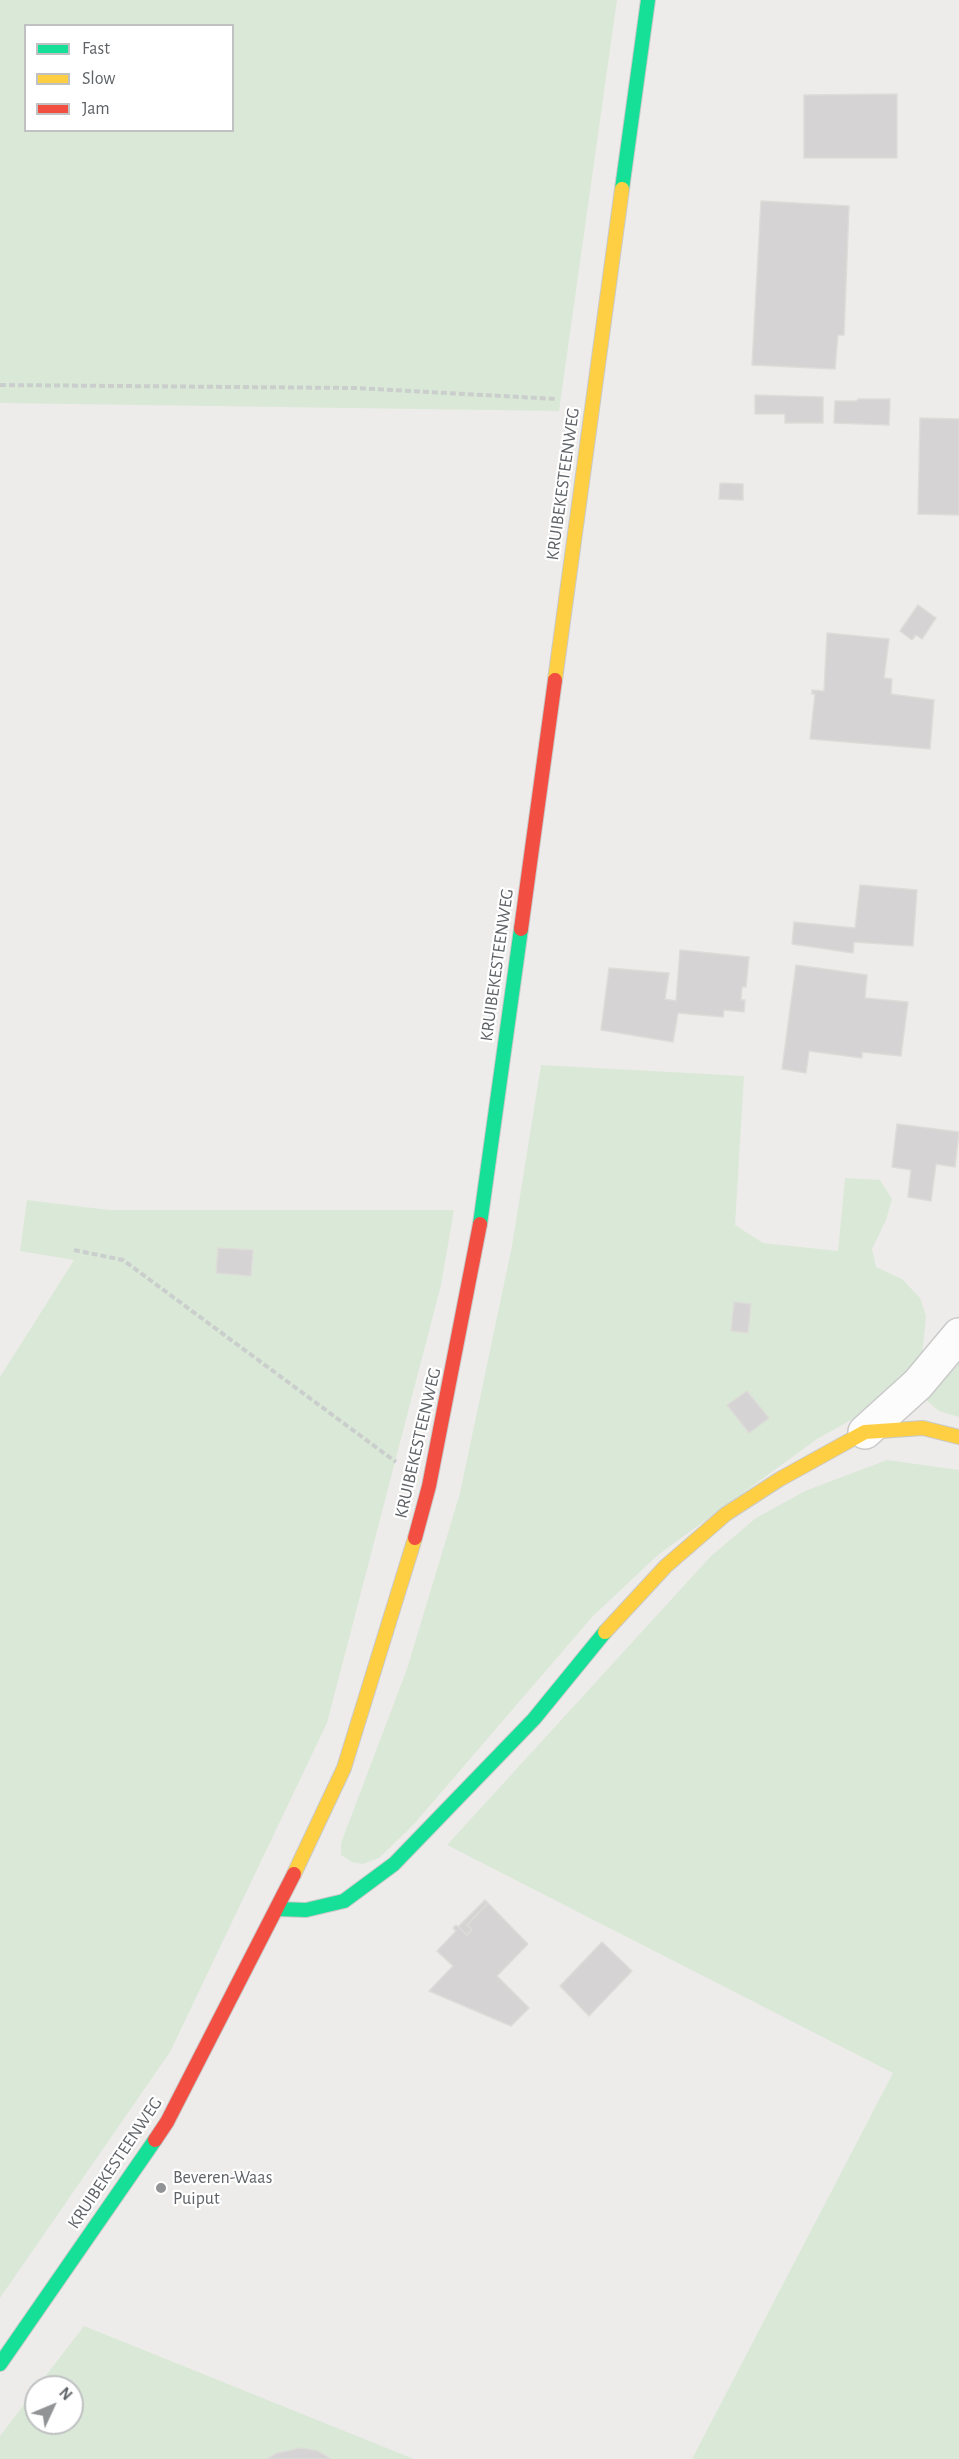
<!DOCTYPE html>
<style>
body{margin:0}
#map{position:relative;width:959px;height:2459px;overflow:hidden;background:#eeecea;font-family:"Alegreya Sans",sans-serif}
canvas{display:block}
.legend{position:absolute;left:24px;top:24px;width:210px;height:108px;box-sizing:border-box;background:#fff;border:2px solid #bfc1c2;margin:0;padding:8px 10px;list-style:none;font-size:18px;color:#5f6367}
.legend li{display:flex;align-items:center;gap:12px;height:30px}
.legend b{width:30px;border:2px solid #bfc1c2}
.north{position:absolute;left:24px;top:2375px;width:60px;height:60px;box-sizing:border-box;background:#fff;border:2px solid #bfc1c2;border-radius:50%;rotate:46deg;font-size:16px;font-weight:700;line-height:24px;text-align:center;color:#5f6367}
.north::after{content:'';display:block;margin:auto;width:21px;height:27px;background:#919395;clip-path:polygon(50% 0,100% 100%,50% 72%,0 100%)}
</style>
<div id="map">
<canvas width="959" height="2459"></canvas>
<ul class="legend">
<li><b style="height:8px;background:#16e098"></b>Fast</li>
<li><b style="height:8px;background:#ffcf43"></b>Slow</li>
<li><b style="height:8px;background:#f24e42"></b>Jam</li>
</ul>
<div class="north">N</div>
</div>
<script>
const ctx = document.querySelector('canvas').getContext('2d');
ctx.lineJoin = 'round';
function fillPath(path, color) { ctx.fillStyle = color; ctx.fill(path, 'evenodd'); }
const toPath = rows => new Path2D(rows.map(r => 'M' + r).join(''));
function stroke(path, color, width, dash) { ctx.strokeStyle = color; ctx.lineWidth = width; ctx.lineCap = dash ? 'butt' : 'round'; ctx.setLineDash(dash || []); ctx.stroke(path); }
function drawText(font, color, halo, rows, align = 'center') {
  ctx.font = font + ' "Alegreya Sans",sans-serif'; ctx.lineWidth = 4.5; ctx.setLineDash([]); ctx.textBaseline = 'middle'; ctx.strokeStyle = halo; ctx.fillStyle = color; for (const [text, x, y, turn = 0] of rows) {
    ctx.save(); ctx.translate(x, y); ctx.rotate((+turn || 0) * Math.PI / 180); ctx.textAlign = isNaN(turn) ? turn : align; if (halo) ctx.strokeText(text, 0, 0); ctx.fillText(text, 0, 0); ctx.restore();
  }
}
fillPath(toPath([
 [0,0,617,0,559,411,0,403],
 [26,26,232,26,232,130,26,130],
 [541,1065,744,1076,735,1225,763,1243,838,1251,845,1178,880,1180,892,1199,886,1220,872,1249,876,1267,902,1279,920,1298,926,1316,922,1357,903,1382,867,1411,817,1439,658,1555,593,1616,414,1824,379,1858,363,1864,352,1862,341,1855,341,1843,407,1669,460,1493,512,1246],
 [27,1200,109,1210,454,1210,441,1285,327,1723,170,2052,0,2298,0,1377,74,1260,20,1251],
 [959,1357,959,1417,939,1411,925,1399],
 [887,1460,959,1470,959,2459,692,2459,893,2073,447,1845,711,1556,756,1518,805,1491],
 [84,2326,414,2459,0,2459,0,2436,36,2389,36,2423,72,2423,72,2387,37,2387]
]), '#dae8d7');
const building = toPath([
 [897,94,897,158,804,158,804,95,897,94],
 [761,201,849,206,844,335,838,335,835,369,752,365,761,201],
 [755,395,823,397,823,423,785,423,785,414,755,414,755,395],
 [858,399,890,399,889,425,834,423,835,401,857,401,858,399],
 [920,418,959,419,959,515,918,514,920,418],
 [720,483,743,484,743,500,719,499,720,483],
 [918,605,936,618,922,639,916,635,912,640,900,631,918,605],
 [827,633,889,639,884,678,892,679,891,694,934,700,930,749,810,739,815,694,812,694,812,690,824,691,827,633],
 [860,885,917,890,913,946,854,942,853,953,792,944,794,922,855,928,860,885],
 [680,950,749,957,746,987,742,987,741,1000,745,1000,744,1012,724,1010,723,1017,678,1013,673,1042,601,1030,609,968,669,973,665,999,676,1001,680,950],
 [796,965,867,975,865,998,908,1002,901,1056,862,1052,862,1058,809,1051,806,1073,782,1069,796,965],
 [897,1124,959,1132,955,1167,936,1164,931,1201,908,1197,911,1170,892,1167,897,1124],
 [218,1248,253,1250,251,1276,216,1273,218,1248],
 [734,1302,751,1304,748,1333,731,1331,734,1302],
 [747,1391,769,1418,749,1433,727,1405,747,1391],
 [485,1900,488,1903,467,1925,472,1930,467,1935,458,1927,485,1900],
 [488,1903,528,1944,497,1976,529,2008,511,2026,429,1991,453,1966,437,1951,456,1931,453,1928,456,1925,467,1935,472,1930,467,1925,488,1903],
 [602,1942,632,1971,589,2016,560,1986,602,1942],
 [301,2448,318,2451,331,2459,267,2459,277,2453,301,2448]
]);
fillPath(building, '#d5d3d3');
stroke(building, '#dddcd9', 1.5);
const street = toPath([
 [865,1432,918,1384,959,1335]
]);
const fast = toPath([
 [622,189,648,0],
 [480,1224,521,929],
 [277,1909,306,1910,344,1901,394,1864,534,1719,605,1632],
 [0,2364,155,2140]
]);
const slow = toPath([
 [555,680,622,189],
 [605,1632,666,1566,726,1514,780,1479,865,1432,923,1428,959,1437],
 [294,1874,344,1768,415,1538]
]);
const jam = toPath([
 [521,929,555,680],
 [415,1538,429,1486,480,1224],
 [155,2140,167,2122,294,1874]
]);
stroke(street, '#c9c9c9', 36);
stroke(fast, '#c8c9c9', 16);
stroke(slow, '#c8c9c9', 16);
stroke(jam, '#c8c9c9', 16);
stroke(toPath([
 [0,385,355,388,557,399],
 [74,1250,123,1260,396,1462]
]), '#cacecc', 4, [6, 3]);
stroke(street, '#fcfcfc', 33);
stroke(fast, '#16e098', 14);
stroke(slow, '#ffcf43', 14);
stroke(jam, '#f24e42', 14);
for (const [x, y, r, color] of [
 [161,2188,6,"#919395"]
]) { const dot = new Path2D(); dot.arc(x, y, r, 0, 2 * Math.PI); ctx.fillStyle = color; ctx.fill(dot); stroke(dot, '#fff', 2); }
drawText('18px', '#5f6367', '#fff', [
 ["KRUIBEKESTEENWEG",563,484,-82],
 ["KRUIBEKESTEENWEG",497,965,-82],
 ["KRUIBEKESTEENWEG",418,1443,-77],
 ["KRUIBEKESTEENWEG",115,2163,-56]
]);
drawText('18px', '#5f6367', '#fff', [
 ["Beveren-Waas",173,2178],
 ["Puiput",173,2199]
], 'left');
</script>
